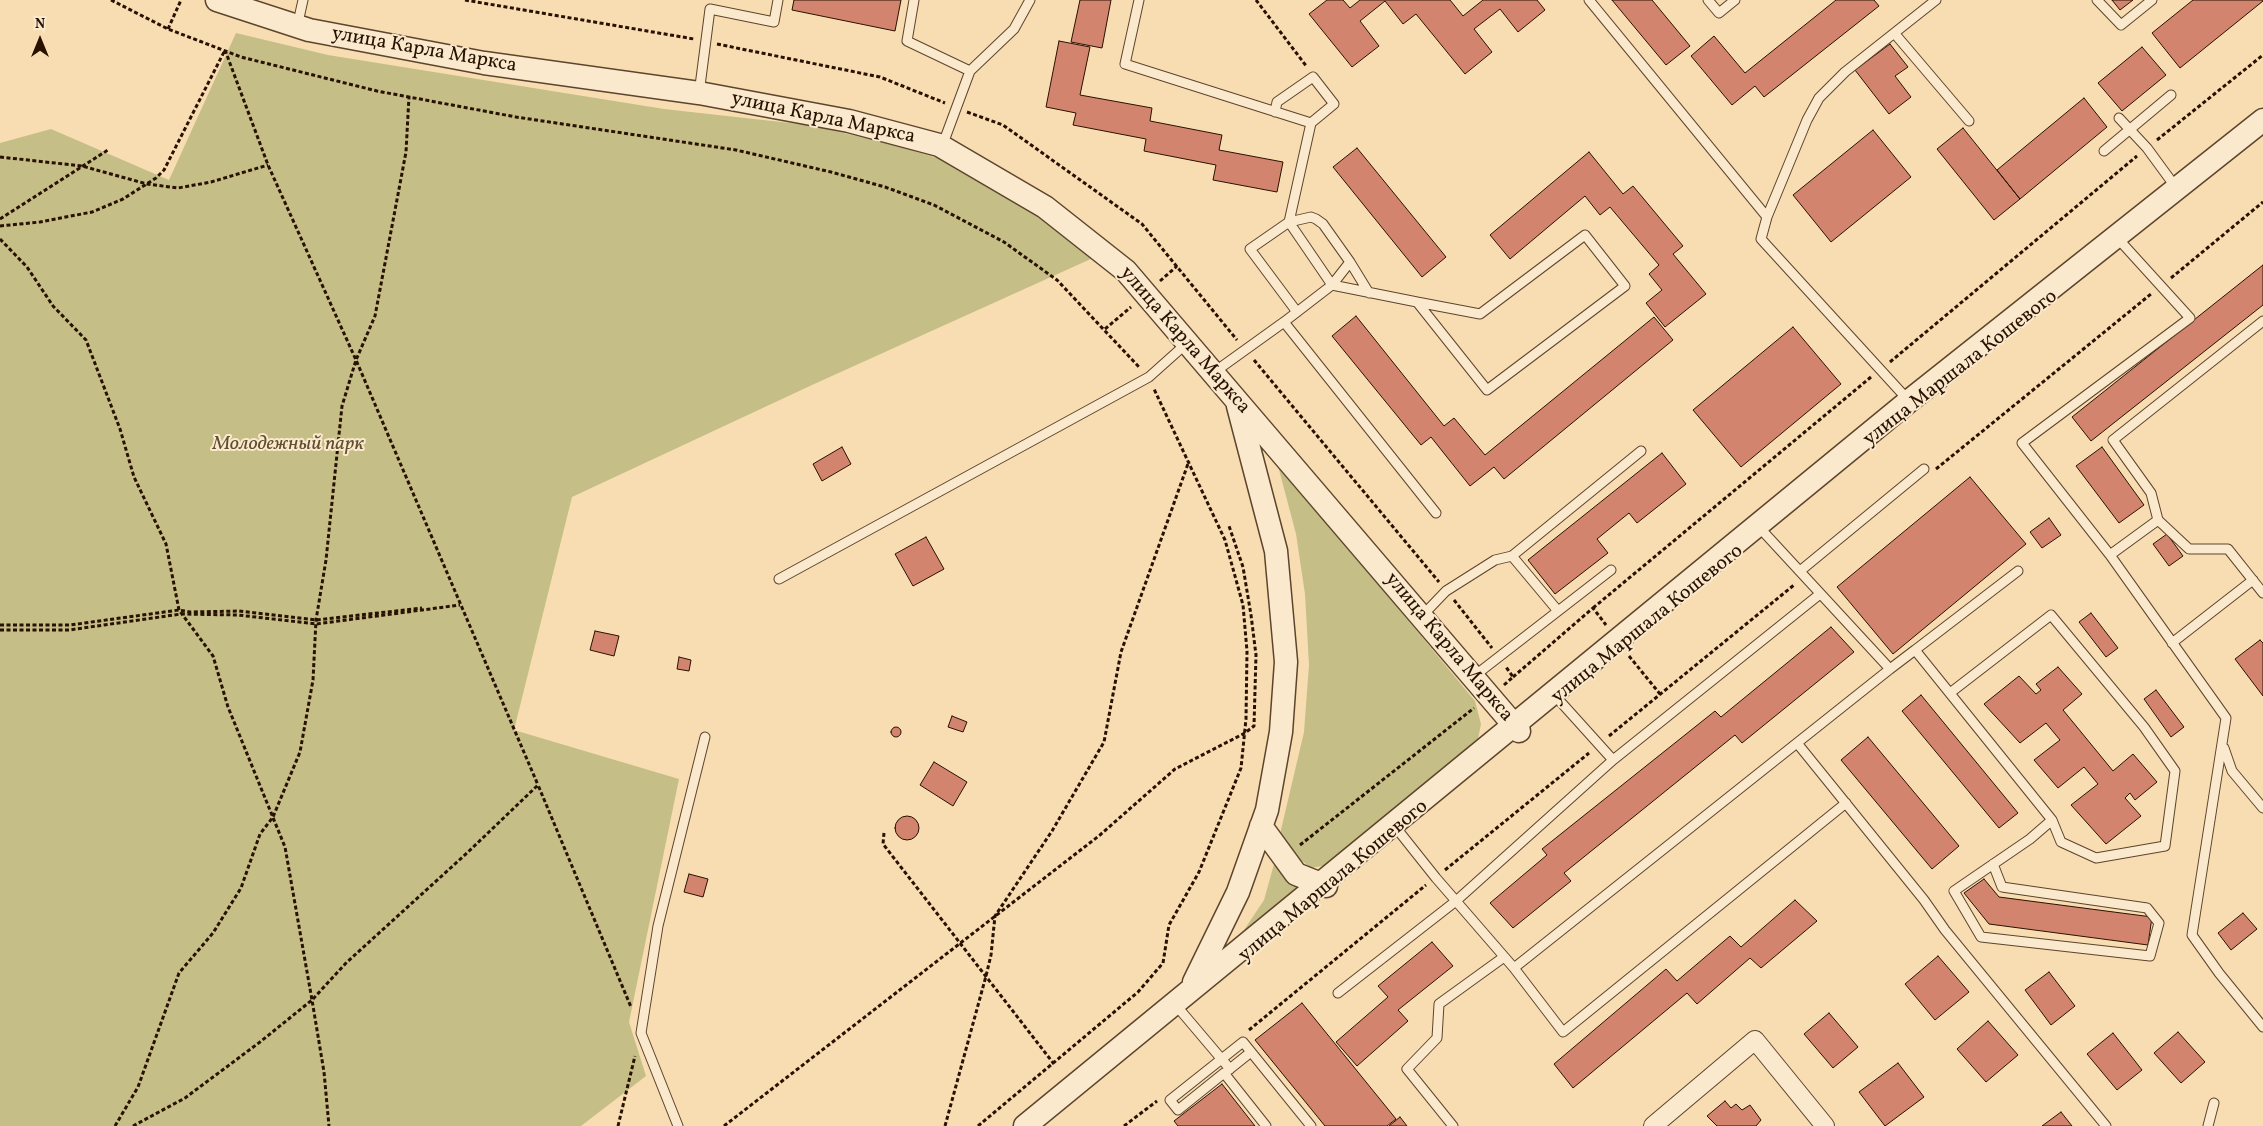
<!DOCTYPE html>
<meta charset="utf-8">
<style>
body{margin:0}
#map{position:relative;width:2263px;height:1126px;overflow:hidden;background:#f8ddb2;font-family:Vollkorn,serif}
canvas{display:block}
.north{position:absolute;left:15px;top:15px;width:50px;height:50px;-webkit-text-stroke:4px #fae9cd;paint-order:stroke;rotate:0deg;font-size:14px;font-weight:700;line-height:20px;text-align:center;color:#291100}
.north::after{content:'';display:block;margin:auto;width:18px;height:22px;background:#291100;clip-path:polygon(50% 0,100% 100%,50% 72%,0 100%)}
</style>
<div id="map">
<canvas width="2263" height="1126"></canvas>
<div class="north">N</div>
</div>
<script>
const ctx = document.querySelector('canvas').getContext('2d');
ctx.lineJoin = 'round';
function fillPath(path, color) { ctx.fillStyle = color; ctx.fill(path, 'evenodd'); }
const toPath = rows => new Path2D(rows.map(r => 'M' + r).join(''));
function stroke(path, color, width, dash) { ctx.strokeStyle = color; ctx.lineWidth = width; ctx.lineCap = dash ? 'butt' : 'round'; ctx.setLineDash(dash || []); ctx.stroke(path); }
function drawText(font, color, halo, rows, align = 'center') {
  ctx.font = font + ' Vollkorn,serif'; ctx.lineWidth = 4; ctx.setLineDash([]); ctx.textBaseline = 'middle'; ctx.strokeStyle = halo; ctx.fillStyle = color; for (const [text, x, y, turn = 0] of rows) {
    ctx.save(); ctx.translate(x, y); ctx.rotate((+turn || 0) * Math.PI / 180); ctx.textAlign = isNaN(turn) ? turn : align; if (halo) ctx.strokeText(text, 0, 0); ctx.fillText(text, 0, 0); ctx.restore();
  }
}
fillPath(toPath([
 [236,33,328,55,664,109,808,125,883,142,937,158,998,185,1093,258,812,385,572,497,514,730,679,779,629,1022,646,1076,581,1126,0,1126,0,143,51,129,169,180],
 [1277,462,1475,701,1481,724,1477,744,1334,864,1311,868,1294,855,1280,834,1304,732,1309,665,1305,594,1296,534],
 [1274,864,1286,880,1300,888,1240,936,1264,900]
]), '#c5bf87');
const building = toPath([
 [794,0,901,0,895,31,792,10,794,0],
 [1080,0,1111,0,1102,48,1071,42,1080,0],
 [1327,0,1343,0,1350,8,1360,0,1450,0,1463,16,1483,0,1537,0,1545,10,1518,32,1500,9,1474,29,1492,52,1465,74,1416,14,1403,24,1385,1,1360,21,1379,46,1352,67,1309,14,1327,0],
 [1612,0,1652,0,1690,46,1666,65,1612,0],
 [1836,0,1874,0,1879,6,1764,97,1755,86,1732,105,1691,56,1714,36,1745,73,1836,0],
 [2112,0,2133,0,2120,10,2112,0],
 [2193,0,2263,0,2263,1,2180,68,2152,33,2193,0],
 [1059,41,1090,47,1080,95,1152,108,1150,121,1222,135,1219,150,1283,162,1277,192,1213,180,1216,165,1144,151,1146,139,1073,125,1076,113,1046,107,1059,41],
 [1890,44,1908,67,1895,76,1911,97,1889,114,1855,70,1890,44],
 [2142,47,2166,75,2122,111,2098,83,2142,47],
 [2084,98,2107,127,2020,199,1997,170,2084,98],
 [1963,128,2020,199,1994,220,1937,149,1963,128],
 [1873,130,1911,177,1831,242,1793,195,1873,130],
 [1357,148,1446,257,1422,277,1333,167,1357,148],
 [1589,152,1623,194,1633,186,1683,246,1673,254,1706,294,1665,327,1646,303,1662,290,1649,274,1659,265,1610,207,1600,215,1585,196,1510,259,1490,235,1589,152],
 [2263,265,2263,305,2091,441,2072,417,2263,265],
 [1356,316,1444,426,1454,418,1485,455,1654,317,1673,340,1504,479,1494,467,1470,486,1431,437,1421,445,1332,336,1356,316],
 [1793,327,1841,384,1741,467,1693,410,1793,327],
 [842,447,851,464,822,481,813,464,842,447],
 [2102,447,2144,505,2119,523,2076,466,2102,447],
 [1662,453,1686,484,1637,523,1629,513,1597,539,1608,553,1555,594,1528,560,1662,453],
 [1970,477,2026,544,1893,654,1837,587,1970,477],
 [2049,518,2061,535,2042,548,2030,532,2049,518],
 [2167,534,2183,556,2169,566,2153,544,2167,534],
 [926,537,944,569,913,586,895,554,926,537],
 [2091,613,2118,648,2106,657,2079,622,2091,613],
 [1831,627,1854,652,1742,743,1735,735,1564,873,1571,881,1513,928,1490,903,1547,855,1542,849,1715,711,1721,717,1831,627],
 [595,631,619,636,614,656,590,650,595,631],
 [2260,640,2263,643,2263,696,2235,659,2260,640],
 [679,657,691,660,689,671,677,669,679,657],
 [2058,667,2082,694,2063,710,2113,771,2133,754,2157,782,2135,800,2130,793,2125,798,2141,816,2106,844,2071,805,2098,784,2084,767,2058,788,2034,760,2060,740,2046,723,2020,743,1984,704,2019,676,2036,694,2041,690,2036,684,2058,667],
 [2156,690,2184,727,2171,737,2144,699,2156,690],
 [1921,695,2018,813,1999,828,1902,711,1921,695],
 [952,716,967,722,963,732,948,727,952,716],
 '891 732a5 5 0 1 1 10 0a5 5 0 1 1-10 0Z',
 [1868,737,1959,846,1932,869,1841,760,1868,737],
 [934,762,967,782,953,806,920,785,934,762],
 '895 828a12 12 0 1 1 24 0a12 12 0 1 1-24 0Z',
 [689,874,708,879,703,897,684,892,689,874],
 [1984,879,1999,897,2152,917,2148,945,1989,924,1964,893,1984,879],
 [1795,900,1817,921,1761,968,1750,958,1697,1004,1687,993,1573,1088,1554,1064,1666,969,1677,981,1730,936,1741,947,1795,900],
 [2243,913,2257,929,2231,950,2218,933,2243,913],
 [1432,942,1453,966,1398,1010,1408,1021,1357,1066,1336,1042,1388,997,1378,986,1432,942],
 [1938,956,1969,992,1935,1020,1905,984,1938,956],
 [2049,972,2075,1006,2051,1025,2025,990,2049,972],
 [1302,1003,1396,1119,1387,1126,1325,1126,1255,1040,1302,1003],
 [1829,1013,1858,1047,1833,1068,1804,1034,1829,1013],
 [1988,1021,2018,1055,1986,1082,1957,1049,1988,1021],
 [2178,1032,2205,1062,2181,1083,2154,1053,2178,1032],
 [2113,1033,2142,1070,2117,1090,2087,1054,2113,1033],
 [1898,1063,1924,1097,1885,1126,1859,1092,1898,1063],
 [1222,1084,1255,1126,1178,1126,1174,1121,1222,1084],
 [1725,1101,1731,1108,1736,1104,1742,1110,1750,1105,1761,1120,1756,1126,1717,1126,1707,1116,1725,1101],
 [2061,1112,2072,1126,2042,1126,2061,1112],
 [1400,1117,1407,1126,1389,1126,1400,1117]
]);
fillPath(building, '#d2846f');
stroke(building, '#291100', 1);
const service = toPath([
 [914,0,907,41,970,71],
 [1139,0,1125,64,1311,123,1289,222,1311,217,1316,219,1323,224,1350,262,1332,285,1289,222,1250,249,1297,312],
 [1589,0,1767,217],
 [1708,0,1719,13,1735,0],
 [2097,0,2121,25,2152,0],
 [299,18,303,0],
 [1895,34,1969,121],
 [700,86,710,9,774,22,778,0],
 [1275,112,1277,102,1313,77,1334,104,1311,123],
 [2119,118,2147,148,2177,189],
 [944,141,970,71,1014,29,1030,0],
 [2104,151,2171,95],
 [2121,242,2190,318,2022,443,2110,555,2158,520],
 [1350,262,1369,293],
 [2263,321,2113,440,2151,493,2158,520,2189,549,2228,549,2263,593],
 [1284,322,1436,513],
 [1213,373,1284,322,1332,285,1417,302,1487,390,1625,286,1585,235,1480,314,1417,302],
 [1909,401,1761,239,1767,217,1807,120,1819,98,1845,72,1936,0],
 [2110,555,2226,718,2192,935,2219,973,2263,1027],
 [1512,556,1558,611],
 [1800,571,1924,469],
 [779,579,1149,377,1187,343],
 [1422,616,1446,591,1495,560,1512,556,1641,451],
 [2172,643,2253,580],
 [1915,650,2018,571],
 [1890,669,1915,650,2052,820,2061,842,2096,858,2165,846,2175,771,2144,727,2051,615,1950,693],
 [1473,677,1611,570],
 [1797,743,1924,900,1945,930,2106,1126],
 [2224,748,2232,771,2263,808],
 [1613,760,1820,594],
 [1397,829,1436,878,1514,968,1890,669,1758,526],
 [1993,864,2002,887,2147,908,2159,923,2150,956,1981,937,1954,891,2030,839,2052,820],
 [1514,968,1563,1032,1846,803],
 [1338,993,1456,901,1613,760,1558,699],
 [1180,1010,1230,1069],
 [1226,1072,1251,1052],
 [678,1126,641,1033,658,926,705,737],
 [1266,1126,1224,1073,1178,1110,1170,1100,1243,1042,1311,1126],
 [1453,1126,1407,1069,1437,1038,1439,1004,1504,957],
 [2208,1126,2214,1103]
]);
const minor = toPath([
 [1653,1126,1755,1040,1825,1126]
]);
const tertiary = toPath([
 [217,0,309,30,484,63,699,93,849,121,939,145,1045,207,1126,271,1519,731],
 [1261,826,1296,874,1326,886],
 [1194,982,1238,892,1267,810,1281,732,1286,662,1276,551,1238,406],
 [1025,1126,1909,401,2263,120]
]);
stroke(service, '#5d442c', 11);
stroke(minor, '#5d442c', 20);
stroke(tertiary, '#5d442c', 25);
stroke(toPath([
 [111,0,168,29,241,57,377,91,516,117,736,150,831,172,885,187,934,205,1004,242,1057,280,1139,367],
 [465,0,694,39],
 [1256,0,1307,67],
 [168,29,181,0],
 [717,44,880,77,945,103],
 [225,50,268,165,356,360,538,785],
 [967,112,1003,125,1142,224,1237,340],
 [2157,140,2263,55],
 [0,157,82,166,147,184,178,188,211,182,268,165],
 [0,219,108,150],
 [0,226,40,222,92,212,123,199,156,178,164,170,225,50],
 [0,239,27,267,53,306,86,340,120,429,134,477,166,544,179,610,213,656,228,707,285,847,312,1000,324,1072,329,1126],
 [2171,278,2263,202],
 [1160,281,1177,266],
 [1105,329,1131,307],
 [1254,360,1439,582],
 [1890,362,2137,156],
 [1936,469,2151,294],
 [1454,600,1492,648],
 [1593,608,1871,377],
 [0,625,70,625,179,610,190,612,239,611,316,620,422,608],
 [0,630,69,630,181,614,238,615,316,624,460,605],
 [1629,656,1660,694],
 [1513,677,1593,608,1606,625],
 [1504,685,1513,677,1506,667],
 [1609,736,1794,585],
 [884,833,883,844,1054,1064],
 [1300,845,1474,708],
 [1445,870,1589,753],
 [1249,1030,1426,885],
 [115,1126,138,1087,179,973,213,933,241,888,260,834,273,817,300,752,313,680,316,620,326,560,342,406,356,360,375,316,406,152,409,96],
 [133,1126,185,1098,260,1042,312,1000,346,963,467,853,538,785,631,1007],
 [618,1126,635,1056],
 [724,1126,1100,835,1175,769,1245,733,1254,726,1256,655,1251,615,1243,567,1229,526],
 [945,1126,986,976,991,955,995,916,1052,831,1104,742,1121,652,1189,461],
 [978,1126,1138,992,1163,963,1169,925,1199,872,1241,768,1246,719,1247,651,1243,605,1225,540,1154,389],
 [1124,1126,1157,1101]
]), '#291100', 3, [4, 2.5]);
stroke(service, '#fae9cd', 9);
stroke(minor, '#fae9cd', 18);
stroke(tertiary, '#fae9cd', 22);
drawText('20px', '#291100', '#fae9cd', [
 ["улица Карла Маркса",424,51,10],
 ["улица Карла Маркса",823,119,12],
 ["улица Карла Маркса",1184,341,49],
 ["улица Маршала Кошевого",1961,369,-38],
 ["улица Маршала Кошевого",1648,625,-39],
 ["улица Карла Маркса",1448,648,50],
 ["улица Маршала Кошевого",1334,882,-40]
]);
drawText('italic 20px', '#604e2f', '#fae9cd', [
 ["Молодежный парк",288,445]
]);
</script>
